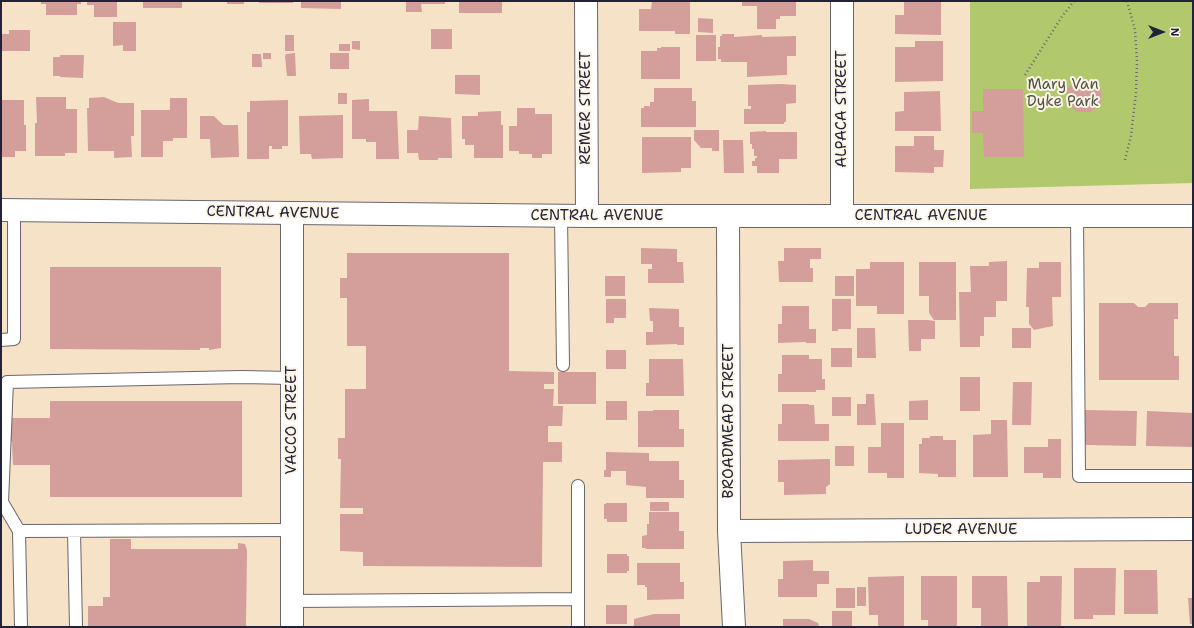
<!DOCTYPE html>
<style>
body{margin:0}
#map{position:relative;width:1194px;height:628px;overflow:hidden;background:#f6e2c7;font-family:"Shantell Sans",sans-serif}
canvas{display:block}
.frame{position:absolute;inset:0;border:2px solid #22223b;pointer-events:none}
.north{position:absolute;left:1142px;top:12px;width:40px;height:40px;-webkit-text-stroke:3px #fcf5e5;paint-order:stroke;rotate:90deg;font-size:11px;font-weight:700;line-height:16px;text-align:center;color:#22223b}
.north::after{content:'';display:block;margin:auto;width:14px;height:18px;background:#22223b;clip-path:polygon(50% 0,100% 100%,50% 72%,0 100%)}
</style>
<div id="map">
<canvas width="1194" height="628"></canvas>
<div class="frame"></div>
<div class="north">N</div>
</div>
<script>
const ctx = document.querySelector('canvas').getContext('2d');
ctx.lineJoin = 'round';
function fillPath(path, color) { ctx.fillStyle = color; ctx.fill(path, 'evenodd'); }
const toPath = rows => new Path2D(rows.map(r => 'M' + r).join(''));
function stroke(path, color, width, dash) { ctx.strokeStyle = color; ctx.lineWidth = width; ctx.lineCap = dash ? 'butt' : 'round'; ctx.setLineDash(dash || []); ctx.stroke(path); }
function drawText(font, color, halo, rows, align = 'center') {
  ctx.font = font + ' "Shantell Sans",sans-serif'; ctx.lineWidth = 4; ctx.setLineDash([]); ctx.textBaseline = 'middle'; ctx.strokeStyle = halo; ctx.fillStyle = color; for (const [text, x, y, turn = 0] of rows) {
    ctx.save(); ctx.translate(x, y); ctx.rotate((+turn || 0) * Math.PI / 180); ctx.textAlign = isNaN(turn) ? turn : align; if (halo) ctx.strokeText(text, 0, 0); ctx.fillText(text, 0, 0); ctx.restore();
  }
}
fillPath(toPath([
 [970,1,1193,1,1193,183,970,189]
]), '#b1c86d');
fillPath(toPath([
 [41,1,81,1,81,4,77,4,77,15,46,15,46,4,41,4],
 [87,1,117,1,117,17,94,17,94,5,87,5],
 [143,1,182,1,182,8,143,8],
 [227,1,244,1,244,4,227,4],
 [259,1,293,1,293,3,259,3],
 [301,1,341,1,341,9,301,8],
 [406,1,445,1,445,4,421,4,422,12,406,12],
 [457,1,502,1,502,13,459,13,459,2,457,2],
 [652,1,690,1,690,34,675,34,675,31,639,31,639,9,651,9],
 [742,1,796,1,796,16,780,16,780,19,776,19,776,29,757,29,757,6,742,6],
 [904,1,941,1,941,35,895,34,895,15,904,15],
 [698,18,713,19,713,33,698,32],
 [113,22,136,22,136,51,123,51,123,45,113,46],
 [431,29,452,29,452,49,431,49],
 [9,30,30,30,30,51,1,51,1,34,9,34],
 [722,34,734,34,734,37,762,35,762,37,796,36,796,56,787,56,787,75,785,75,747,77,747,62,721,62,721,59,718,59,718,47,720,47,720,36,722,36],
 [285,35,294,35,294,51,285,51],
 [696,35,716,35,716,61,696,61],
 [352,41,360,41,360,50,352,49],
 [915,41,943,41,943,81,895,82,895,47,915,47],
 [339,44,350,44,350,51,339,51],
 [661,47,680,47,680,79,641,79,641,51,657,51,657,48,661,48],
 [263,53,271,53,271,59,263,59],
 [295,53,296,76,287,76,285,56,286,54],
 [330,53,349,53,349,69,330,69],
 [252,54,261,54,262,67,252,67],
 [60,55,84,55,83,78,60,77,60,76,53,76,53,57,60,57],
 [455,75,480,75,480,95,455,94],
 [1077,80,1091,80,1101,89,1101,103,1091,112,1077,112,1067,103,1067,89],
 [781,84,796,85,796,103,786,104,786,122,784,122,784,124,744,124,744,109,751,109,751,106,748,106,748,85],
 [654,88,692,88,692,101,696,101,696,127,641,127,641,108,644,108,644,106,649,106,650,107,650,102,654,102],
 [983,89,1023,89,1024,157,984,157,983,133,972,133,972,111,983,111],
 [940,91,941,131,895,131,895,112,904,111,904,92],
 [338,93,347,93,347,104,338,104],
 [36,97,66,97,66,109,77,109,77,153,65,153,65,156,35,156,35,123,37,123],
 [104,97,118,103,134,103,134,136,131,136,132,157,114,158,114,151,88,151,87,108,89,108,89,98],
 [170,98,187,98,187,138,173,138,173,141,163,141,163,157,141,157,141,110,170,110],
 [369,99,369,111,397,111,399,159,376,159,376,142,366,142,366,139,352,139,352,100],
 [1,100,24,100,24,125,26,125,26,151,15,151,15,157,1,157],
 [288,100,288,146,282,146,282,149,272,149,272,146,269,146,269,159,247,159,247,112,250,112,250,101],
 [517,108,535,108,535,114,552,114,552,154,542,154,542,158,532,158,532,154,519,154,519,151,509,151,509,126,517,126],
 [501,111,501,125,503,125,503,158,474,158,474,145,465,145,465,139,462,139,462,116,478,116,478,112],
 [343,115,343,158,312,159,311,154,300,154,299,116],
 [200,116,214,116,223,125,238,125,239,157,211,158,210,139,200,139],
 [419,116,451,118,452,158,438,158,438,160,419,160,418,153,407,153,407,130,418,130],
 [694,130,719,130,719,151,712,151,712,148,701,148,694,140],
 [766,131,766,132,797,132,797,159,779,159,779,173,757,173,757,166,752,166,752,161,755,161,755,158,757,158,757,156,754,156,754,149,752,149,752,144,750,144,750,132],
 [914,136,934,136,934,150,944,150,943,167,934,167,934,173,895,172,895,146,914,146],
 [642,137,691,137,691,168,681,168,681,172,642,173],
 [723,140,743,140,744,173,724,173],
 [641,248,677,249,677,262,683,262,684,283,648,283,648,269,652,269,652,264,641,264],
 [784,248,821,248,821,259,810,259,810,268,813,268,813,282,779,282,778,261,784,261],
 [347,253,509,253,509,371,554,372,554,384,544,384,544,389,554,389,553,406,563,406,562,426,548,426,548,442,562,442,562,462,543,462,542,567,363,566,363,552,340,551,340,514,363,514,363,508,340,508,341,459,338,459,338,438,345,438,345,389,366,389,366,346,347,346,347,298,340,298,340,278,347,278],
 [1007,261,1007,301,996,301,996,317,984,317,984,336,980,336,980,347,960,347,959,292,971,292,970,266,989,266,989,262],
 [870,262,904,262,904,314,877,314,877,306,856,306,856,269,870,269],
 [919,262,956,262,956,320,934,320,929,313,929,296,919,296],
 [1039,262,1061,262,1061,297,1052,297,1053,326,1034,330,1029,324,1029,307,1026,307,1027,268,1039,268],
 [50,267,221,267,221,348,209,350,209,348,200,348,200,350,50,349],
 [605,276,625,276,625,296,605,296],
 [835,276,854,276,854,296,835,296],
 [606,299,626,299,626,318,614,318,614,323,606,323],
 [832,299,851,299,851,329,838,329,838,331,832,331],
 [1099,303,1134,303,1138,307,1145,307,1149,303,1178,303,1178,319,1174,319,1174,356,1179,356,1179,380,1099,380],
 [782,306,809,306,809,329,816,329,816,343,806,343,806,342,778,343,778,324,782,324],
 [649,308,679,309,679,327,684,327,684,345,677,345,677,344,646,345,646,332,653,332,653,321,650,321],
 [908,320,928,320,935,321,935,339,921,339,921,351,909,351],
 [857,328,875,328,876,358,857,358],
 [1012,328,1031,328,1031,348,1012,348],
 [831,348,852,348,852,367,831,367],
 [606,350,626,350,626,369,606,369],
 [782,355,809,355,809,359,822,359,822,379,825,379,825,390,816,390,816,392,778,392,778,374,782,374],
 [649,359,683,359,684,396,646,396,646,383,649,383],
 [558,372,596,372,596,404,558,404],
 [960,377,980,377,980,411,960,411],
 [1013,382,1032,382,1031,425,1012,425],
 [866,394,874,394,876,425,857,425,857,404,866,404],
 [832,397,851,397,851,416,832,416],
 [928,400,928,420,909,420,909,401],
 [50,401,242,401,242,497,50,497,50,465,13,465,12,441,10,441,10,418,50,418],
 [606,401,627,401,627,420,606,420],
 [782,404,809,404,809,405,814,405,815,424,829,424,829,441,778,441,778,424,782,424],
 [653,410,679,410,679,429,684,429,684,447,638,447,638,411,653,411],
 [1085,410,1137,411,1136,446,1084,445],
 [1147,411,1193,413,1193,447,1146,446],
 [991,420,1007,420,1008,477,973,477,973,435,991,434],
 [881,423,904,423,904,478,887,478,887,473,868,473,868,447,881,447],
 [930,436,943,436,943,440,956,440,956,477,938,477,938,474,919,473,919,444,922,444,922,438,930,438],
 [1048,439,1061,439,1061,478,1043,478,1043,473,1024,473,1024,447,1048,447],
 [835,446,854,446,854,466,835,466],
 [606,452,649,453,649,461,679,461,679,480,684,480,684,498,646,498,646,487,626,485,626,471,611,471,611,477,604,477,604,470,606,470],
 [830,459,830,484,826,487,826,494,784,495,784,482,778,482,778,460],
 [650,502,669,502,669,511,650,511],
 [606,503,627,503,627,522,607,522,607,519,604,519,604,504,606,504],
 [649,512,679,512,679,531,684,531,684,549,645,549,646,548,642,548,642,536,647,535,647,524,649,524],
 [110,539,131,539,131,549,238,549,238,543,245,544,247,550,246,627,88,627,88,606,103,606,103,597,110,597],
 [607,554,627,554,627,556,629,556,629,571,627,571,627,573,607,573],
 [813,560,813,571,829,571,829,584,817,584,817,597,778,597,778,579,783,579,783,561],
 [637,563,680,563,680,582,684,582,684,599,647,600,647,587,645,587,645,585,637,585],
 [1074,568,1116,568,1115,615,1093,615,1093,619,1074,619],
 [1124,570,1157,570,1158,614,1124,614],
 [904,576,904,627,878,627,878,615,869,615,868,577],
 [921,576,957,576,957,627,928,627,928,620,921,620],
 [972,576,1007,576,1008,627,981,627,981,608,972,608],
 [1040,576,1062,576,1061,627,1027,627,1027,582,1040,582],
 [857,587,866,587,866,606,857,606],
 [836,588,855,588,855,608,836,608],
 [1188,598,1193,598,1193,624,1190,624],
 [606,605,627,605,627,624,606,624],
 [832,611,852,611,852,627,832,627],
 [654,614,680,614,680,627,634,627,634,619],
 [783,619,809,619,818,623,819,626,822,627,783,627]
]), '#d49f9a');
const service = toPath([
 [1077,215,1079,476,1193,476],
 [561,216,563,365],
 [1,340,14,339,14,210],
 [292,530,19,531,2,502,7,382,241,377,292,378],
 [19,531,21,627],
 [74,531,76,627],
 [292,601,578,599],
 [578,627,578,486]
]);
const minor = toPath([
 [586,1,587,216],
 [842,1,842,216],
 [728,216,729,531,734,627],
 [729,531,1193,529],
 [292,627,292,214]
]);
const tertiary = toPath([
 [1,210,587,216,1193,216]
]);
stroke(service, '#6c656c', 14);
stroke(minor, '#6c656c', 24);
stroke(tertiary, '#6c656c', 24);
stroke(toPath([
 [1025,75,1061,18,1074,1],
 [1125,160,1131,136,1136,92,1137,61,1135,30,1127,1]
]), '#6c656c', 2.5, [1, 3]);
stroke(service, '#fff', 12);
stroke(minor, '#fff', 22);
stroke(tertiary, '#fff', 22);
drawText('15px', '#4d544a', '#fcf5e5', [
 ["Mary Van",1063,85],
 ["Dyke Park",1063,102]
]);
drawText('15px', '#22223b', '#fcf5e5', [
 ["REMER STREET",586,108,-90],
 ["ALPACA STREET",842,109,-90],
 ["CENTRAL AVENUE",273,213,1],
 ["CENTRAL AVENUE",597,216],
 ["CENTRAL AVENUE",921,216],
 ["VACCO STREET",292,420,-90],
 ["BROADMEAD STREET",729,421,-90],
 ["LUDER AVENUE",961,530]
]);
</script>
